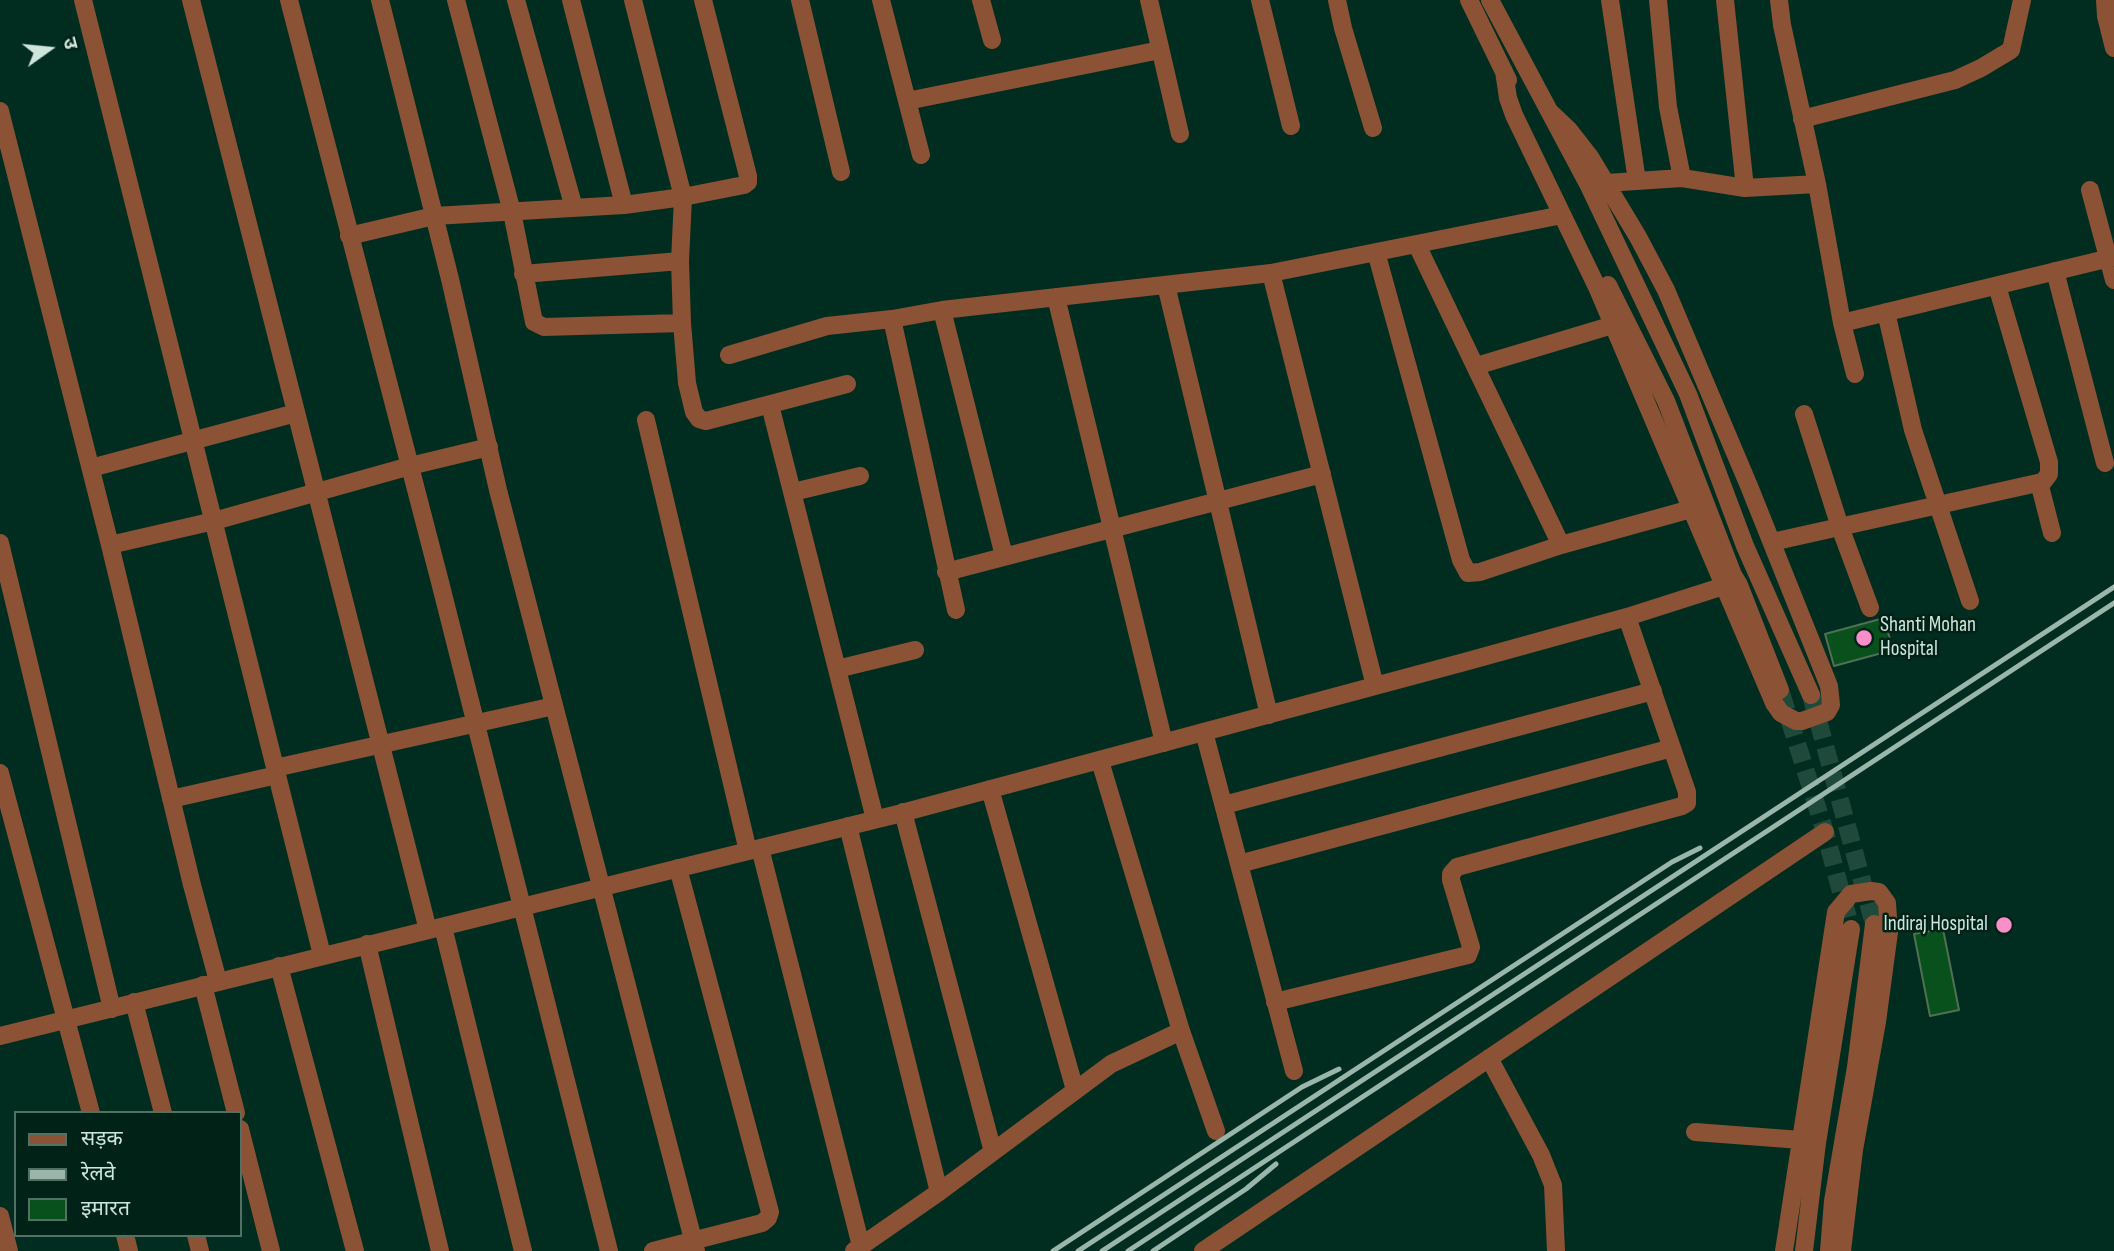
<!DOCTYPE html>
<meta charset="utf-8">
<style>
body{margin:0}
#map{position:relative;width:2114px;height:1251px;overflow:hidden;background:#002d1f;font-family:"Sofia Sans Condensed","Noto Sans Devanagari",sans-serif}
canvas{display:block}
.legend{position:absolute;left:14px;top:1111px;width:228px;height:126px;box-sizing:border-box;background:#012217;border:2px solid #537065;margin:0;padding:9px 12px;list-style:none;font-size:21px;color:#cee5db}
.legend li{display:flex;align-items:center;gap:14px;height:35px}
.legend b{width:35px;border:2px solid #537065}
.north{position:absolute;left:14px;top:14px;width:70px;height:70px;-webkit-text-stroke:5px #012217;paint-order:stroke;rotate:75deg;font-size:19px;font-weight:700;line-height:28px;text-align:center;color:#cee5db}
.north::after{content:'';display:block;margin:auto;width:24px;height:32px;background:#cee5db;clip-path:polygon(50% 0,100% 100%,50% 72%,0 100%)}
</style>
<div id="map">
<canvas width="2114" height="1251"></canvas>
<ul class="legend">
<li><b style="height:9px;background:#8b5235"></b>सड़क</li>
<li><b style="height:9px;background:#9ab6ab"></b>रेलवे</li>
<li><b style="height:19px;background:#08511c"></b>इमारत</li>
</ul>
<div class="north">उ</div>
</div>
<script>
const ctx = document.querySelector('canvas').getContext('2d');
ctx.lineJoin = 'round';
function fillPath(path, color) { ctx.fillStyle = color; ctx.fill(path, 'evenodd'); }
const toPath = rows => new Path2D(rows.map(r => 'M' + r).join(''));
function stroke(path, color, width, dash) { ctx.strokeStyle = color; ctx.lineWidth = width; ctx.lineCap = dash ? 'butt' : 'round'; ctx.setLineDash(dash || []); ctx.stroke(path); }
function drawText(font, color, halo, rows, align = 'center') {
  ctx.font = font + ' "Sofia Sans Condensed",sans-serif'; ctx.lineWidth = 5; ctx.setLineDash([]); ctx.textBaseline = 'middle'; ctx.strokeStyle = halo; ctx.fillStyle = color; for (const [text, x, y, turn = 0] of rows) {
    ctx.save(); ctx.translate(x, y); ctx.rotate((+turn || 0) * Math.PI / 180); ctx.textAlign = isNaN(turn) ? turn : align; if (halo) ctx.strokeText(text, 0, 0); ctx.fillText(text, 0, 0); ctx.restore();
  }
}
const building = toPath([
 [1884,618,1893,650,1834,666,1825,634,1884,618],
 [1943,929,1959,1010,1930,1016,1914,934,1943,929]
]);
fillPath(building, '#08511c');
stroke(building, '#516f53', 2);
stroke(toPath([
 [1781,693,1825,832,1851,929],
 [1811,695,1874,924]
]), '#1f493b', 18, [18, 9]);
stroke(toPath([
 [83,0,322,955],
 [191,0,428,930],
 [289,0,440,582,609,1251],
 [380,0,450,279,498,490,696,1251],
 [456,0,512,212,534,322,544,327,682,323],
 [516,0,574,208],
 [571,0,624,205],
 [633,0,683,197,680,261,682,323,687,383,694,412,699,419,706,421,847,384],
 [800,0,841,172],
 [881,0,921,155],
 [981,0,992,40],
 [1149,0,1180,134],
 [1260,0,1291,126],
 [1337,0,1343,28,1373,128],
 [1469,0,1508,80],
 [1490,0,1588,184,1688,394,1745,546,1811,695],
 [1610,0,1637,181],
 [1658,0,1668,107,1682,178],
 [1725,0,1745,188],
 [1779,0,1782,25,1817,184],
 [2105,0,2106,16,2114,48],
 [1504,71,1508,98,1514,115,1597,287,1774,703,1781,713,1796,721,1802,721,1827,712,1831,705,1829,686,1749,486,1666,290,1638,237,1590,157,1569,130,1549,111],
 [907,101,1160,50],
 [0,111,110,545,192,885,218,981],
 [1802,119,1955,80,1981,68,2011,50,2022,0],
 [1606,183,1682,178,1745,188,1817,184,1842,323,1855,374],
 [2090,190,2114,280],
 [349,236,434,216,624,205,683,197,744,185,748,182,748,176,703,0],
 [1417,245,1561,545],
 [1376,252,1461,560,1468,573,1480,572,1561,545,1691,509],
 [2055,271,2105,463],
 [1271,273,1375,686],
 [523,274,680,261],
 [1166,285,1269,715],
 [1608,285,1666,401,1733,575,1739,585,1780,690],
 [1997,286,2049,462,2049,474,2040,486,2052,533],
 [1056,297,1164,743],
 [942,310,1004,556],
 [1886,312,1913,430,1970,601],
 [892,319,956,610],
 [1842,323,2114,257],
 [729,355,827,326,892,319,942,310,1271,273,1562,215],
 [1476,366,1613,325],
 [770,405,875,819],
 [1804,414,1840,527,1870,608],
 [646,420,748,851],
 [91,468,296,413],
 [793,492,860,476],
 [1772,542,2042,482],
 [0,543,112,1009],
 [110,545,214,521,410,466,489,447],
 [946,572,1322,474],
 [837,669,915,650],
 [1204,732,1294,1071],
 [1100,761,1181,1031,1216,1131],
 [275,768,554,706],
 [0,773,91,1113],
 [990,789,1075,1090],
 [171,799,277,775],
 [1224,805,1653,691],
 [903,812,993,1152],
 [848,826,939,1192],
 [760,848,861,1246],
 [1239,864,1672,748],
 [443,927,523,1251],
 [367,944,440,1251],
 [279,966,355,1251],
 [203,985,236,1113],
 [134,1002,163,1113],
 [1275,1002,1468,955,1471,947,1451,880,1451,874,1457,867,1682,806,1687,803,1687,792,1627,617],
 [0,1036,898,814,1468,661,1627,617,1724,586],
 [1489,1058,1541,1155,1553,1185,1556,1251],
 [240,1129,271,1251],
 [1695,1132,1801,1140],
 [0,1216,9,1251],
 [125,1235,129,1251],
 [196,1235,200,1251],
 [653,1251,762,1223,768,1218,770,1212,678,868],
 [854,1251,939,1192,1111,1064,1181,1031],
 [1203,1251,1825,832],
 [1784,1251,1836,912,1851,894,1871,891,1879,892,1887,903,1889,932,1877,1022,1854,1150,1842,1251],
 [1804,1251,1817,1143,1851,929],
 [1829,1251,1833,1201,1856,1067,1874,924]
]), '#8b5235', 18);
stroke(toPath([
 [1053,1251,1302,1087,1339,1069],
 [1078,1251,1672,862,1700,848],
 [1102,1251,2114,587],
 [1128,1251,2114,603],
 [1153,1251,1246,1189,1276,1164]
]), '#9ab6ab', 5);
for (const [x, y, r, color] of [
 [1864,638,9,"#f98fc9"],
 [2004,925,9,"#f98fc9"]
]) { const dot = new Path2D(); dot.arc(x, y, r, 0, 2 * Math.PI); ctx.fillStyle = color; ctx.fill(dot); stroke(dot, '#012217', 2.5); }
drawText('21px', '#cee5db', '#012217', [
 ["Shanti Mohan",1880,626],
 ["Hospital",1880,650],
 ["Indiraj Hospital",1988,925,"right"]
], 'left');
</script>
